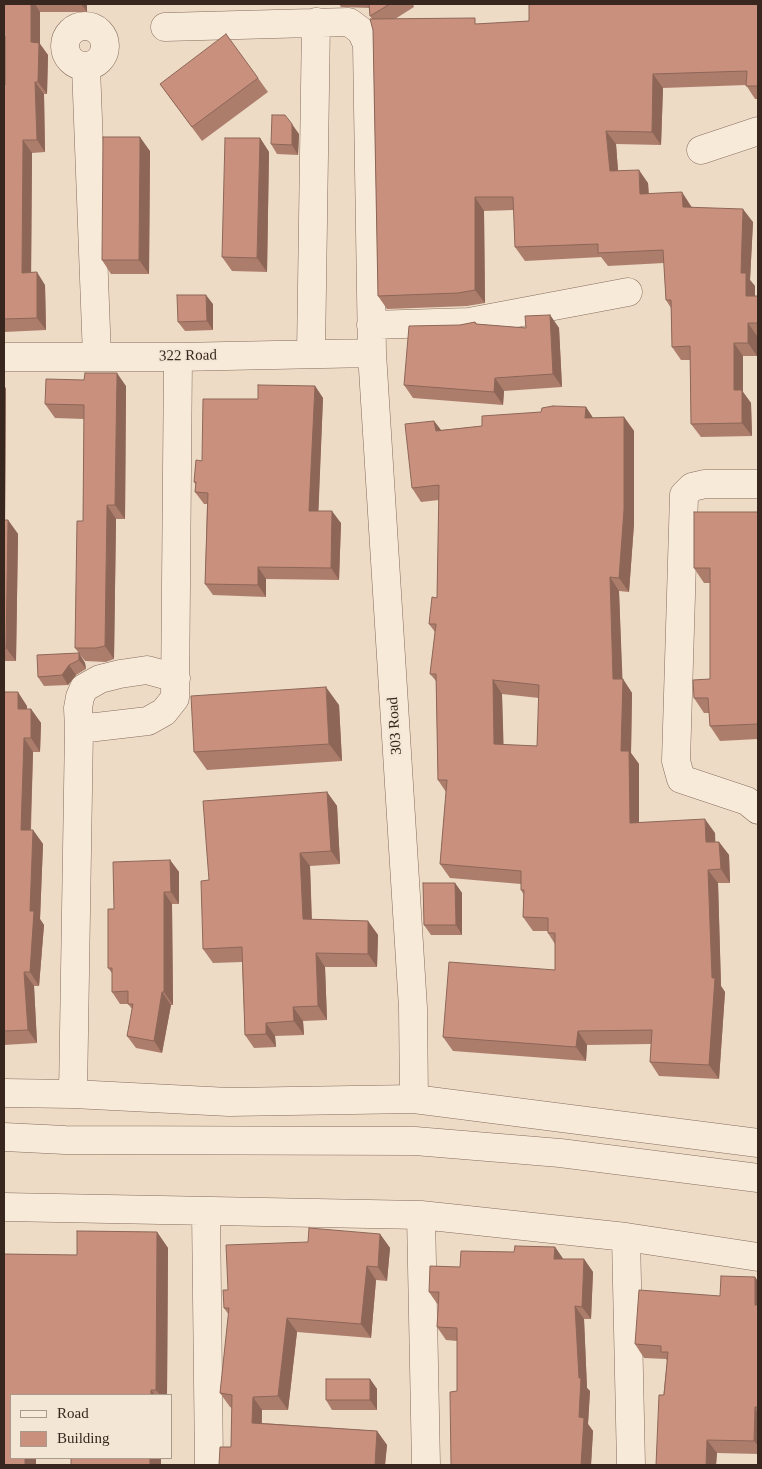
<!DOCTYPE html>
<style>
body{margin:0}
#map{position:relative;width:762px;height:1469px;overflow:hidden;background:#eddbc6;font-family:Georgia,serif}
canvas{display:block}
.frame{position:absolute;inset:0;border:5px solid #38271f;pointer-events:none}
.legend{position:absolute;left:10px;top:1394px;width:162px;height:65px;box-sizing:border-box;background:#f4e6d5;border:1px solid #a99a8c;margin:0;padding:6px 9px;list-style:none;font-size:15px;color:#38271f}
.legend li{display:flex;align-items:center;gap:10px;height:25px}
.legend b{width:25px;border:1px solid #a99a8c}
</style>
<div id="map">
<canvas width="762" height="1469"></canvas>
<div class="frame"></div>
<ul class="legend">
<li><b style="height:6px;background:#f8ead9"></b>Road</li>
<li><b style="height:14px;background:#c9917d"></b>Building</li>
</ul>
</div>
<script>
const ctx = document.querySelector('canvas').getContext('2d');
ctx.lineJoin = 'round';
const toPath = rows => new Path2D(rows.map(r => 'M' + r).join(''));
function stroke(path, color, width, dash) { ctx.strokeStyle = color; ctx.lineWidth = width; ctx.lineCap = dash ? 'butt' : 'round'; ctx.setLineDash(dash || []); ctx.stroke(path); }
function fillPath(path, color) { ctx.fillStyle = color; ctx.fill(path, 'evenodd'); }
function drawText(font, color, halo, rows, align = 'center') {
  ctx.font = font + ' Georgia,serif'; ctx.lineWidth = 4; ctx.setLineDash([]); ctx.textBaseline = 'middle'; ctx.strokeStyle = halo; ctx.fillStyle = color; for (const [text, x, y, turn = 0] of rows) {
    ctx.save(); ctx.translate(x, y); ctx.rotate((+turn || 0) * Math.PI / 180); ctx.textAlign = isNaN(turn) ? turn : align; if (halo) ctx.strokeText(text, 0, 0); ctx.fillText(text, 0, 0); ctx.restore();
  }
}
const minor = toPath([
 '65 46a20 20 0 1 1 40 0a20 20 0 1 1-40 0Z',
 [165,27,349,22,361,31,367,44,372,353,413,1008,414,1099],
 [86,67,97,357],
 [701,150,758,131],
 [371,325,469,322,628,292],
 [311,353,316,22],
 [4,357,178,357,372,353],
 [758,484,705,484,692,487,684,495,676,761,681,779,747,801,758,810],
 [79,729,148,721,164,712,175,698,178,357],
 [4,1093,73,1094,229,1102,414,1099,758,1143],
 [73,1094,79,729,78,708,80,697,84,688,100,679,120,674,147,670,176,678],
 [4,1137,65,1140,415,1141,560,1153,758,1178],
 [4,1207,421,1215,626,1237,758,1257],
 [206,1211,209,1465],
 [421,1215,426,1465],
 [626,1237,631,1465]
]);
stroke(minor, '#876c5c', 29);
stroke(minor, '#f8ead9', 28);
fillPath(toPath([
 [4,4,87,4,87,12,40,12,40,44,48,55,47,94,44,94,45,152,32,153,31,273,45,285,46,330,4,332,4,85,5,85,5,49,4,49],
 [339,4,413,4,414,7,395,19,478,24,529,21,758,4,758,99,755,99,746,85,663,88,661,145,616,144,618,171,648,183,649,194,691,206,692,207,753,222,750,280,755,286,755,296,758,296,758,336,757,336,757,356,743,356,743,392,751,403,752,436,701,437,691,424,690,360,681,360,672,347,671,308,666,300,664,263,608,266,601,257,525,261,515,247,514,210,484,211,485,303,467,306,387,309,378,296,373,30,372,19,370,16,369,8,341,7],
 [258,78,268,92,202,141,160,84],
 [299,134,298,155,277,154,271,144],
 [260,138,269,152,267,272,232,271,222,257],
 [150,151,149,274,111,274,102,260],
 [213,304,213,330,185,331,178,322],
 [550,315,559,328,562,387,504,391,503,405,413,398,404,385,460,325,475,322,477,324,526,328],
 [4,385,6,389,5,520,8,520,18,534,16,661,4,661],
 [126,386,125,519,116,519,114,659,106,662,85,661,75,648,83,521,84,419,55,418,45,404],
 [315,386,323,398,318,511,341,523,339,580,266,579,266,597,213,595,205,584,207,504,204,504,195,492,196,485,194,482,202,461,258,399],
 [586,407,593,418,624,417,634,431,634,524,629,592,619,591,622,679,623,679,632,693,631,753,639,764,639,822,715,833,715,842,719,842,729,855,730,883,718,883,721,986,725,992,719,1079,659,1076,650,1062,651,1044,587,1045,586,1061,453,1051,443,1037,555,970,555,944,548,933,548,931,533,931,523,917,524,895,521,890,521,884,450,878,440,864,446,792,438,780,436,681,430,674,435,632,429,624,437,598,439,500,421,502,412,488,434,421,441,430,482,426,541,412],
 [502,694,539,698,537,746,503,745],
 [758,512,758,739,720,741,710,726,709,713,704,713,694,698,710,679,710,583,704,583,694,568],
 [79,653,85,663,86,669,76,675,68,685,44,686,38,677],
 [4,692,27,706,27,709,31,709,41,723,40,752,33,752,31,830,33,830,43,844,40,919,44,925,39,986,34,986,37,1043,4,1045],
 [339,705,342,761,207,770,194,752],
 [327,792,337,806,340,864,310,866,312,919,368,921,378,935,377,967,325,967,327,1020,303,1021,304,1035,275,1036,276,1047,254,1048,245,1035,242,962,213,963,203,949],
 [170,860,179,872,179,904,172,904,173,1005,171,1005,162,1053,136,1048,127,1036,132,1009,128,1004,120,1004,112,992,112,973,108,968,114,909],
 [455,883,462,893,462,935,431,935,424,925],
 [77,1231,157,1232,168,1248,167,1395,11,1395,11,1458,36,1458,36,1465,4,1465,4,1254,77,1255],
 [380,1234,390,1248,387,1281,376,1280,371,1338,297,1332,288,1410,262,1410,262,1423,377,1431,387,1445,385,1465,219,1465,231,1447,232,1408,230,1407,220,1393,229,1315,224,1308,228,1290,308,1242],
 [555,1247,563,1259,584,1259,593,1272,591,1319,584,1319,587,1388,590,1391,588,1424,593,1431,591,1465,451,1465,457,1391,457,1341,446,1340,437,1327,438,1305,429,1292,460,1267,514,1252],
 [758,1281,758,1454,717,1453,716,1465,656,1465,667,1361,666,1359,644,1358,635,1344,720,1296],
 [370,1379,377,1389,377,1410,332,1410,326,1400]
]), '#ad7d6c');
fillPath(toPath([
 [31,4,35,4,40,12,40,44,48,55,47,94,38,82,31,42],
 [81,4,87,4,87,12],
 [653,74,663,88,661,145,652,132],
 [35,82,44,94,45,152,37,140],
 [292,124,299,134,298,155,292,145],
 [606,131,616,144,619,185,610,171],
 [140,137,150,151,149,274,139,260],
 [260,138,269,152,267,272,257,258],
 [23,140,32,153,31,285,22,273],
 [639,170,648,183,649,207,640,194],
 [682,192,691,206,692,220,683,207],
 [475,197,484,211,485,303,475,290],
 [743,209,753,222,750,280,755,286,755,310,746,296,741,273],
 [37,272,45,285,46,330,37,318],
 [206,295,213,304,213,330,207,321],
 [550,315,559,328,562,387,553,374],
 [748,323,757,336,757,356,748,343],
 [734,343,743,356,743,392,751,403,752,436,742,423,734,390],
 [117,373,126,386,125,519,115,505],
 [495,378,504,391,503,405,494,392],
 [4,385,6,389,5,533,4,531],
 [315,386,323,398,318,523,309,511],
 [586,407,595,421,585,418],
 [624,417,634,431,634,524,629,592,619,578],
 [434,421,444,434,436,431],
 [107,505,116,519,114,659,105,646],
 [332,511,341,523,339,580,331,568],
 [8,520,18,534,16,661,6,648],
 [258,567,266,579,266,597,258,585],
 [610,577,619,591,623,692,623,679,632,693,631,753,639,764,639,836,630,823,621,751,613,679],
 [79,653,85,663,86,669,79,660],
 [69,665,76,675,68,685,62,675],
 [493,680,502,694,504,758,494,744],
 [326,687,339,705,342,761,329,744],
 [18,692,27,706,27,723,18,709],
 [31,709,41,723,40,752,31,738],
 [24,738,33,752,30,844,21,830],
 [327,792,337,806,340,864,331,851],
 [705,819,715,833,716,856,706,842],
 [33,830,43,844,40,919,44,925,39,986,30,972,30,911],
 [719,842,729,855,730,883,721,869],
 [300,853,310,866,312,933,303,919],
 [170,860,179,872,179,904,171,892],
 [708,870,718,883,721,986,725,992,719,1079,709,1065,712,978],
 [455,883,462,893,462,935,456,925],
 [164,892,172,904,173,1005,164,992],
 [368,921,378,935,377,967,368,954],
 [316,953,325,967,327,1020,318,1006],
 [24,972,34,986,37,1043,28,1030],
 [162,992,171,1005,162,1053,154,1041],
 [293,1007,303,1021,304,1035,294,1021],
 [266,1023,275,1036,276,1047,266,1034],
 [578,1031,587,1045,586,1061,576,1047],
 [157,1232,168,1248,167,1395,160,1395,156,1390],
 [380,1234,390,1248,387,1281,378,1267],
 [555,1247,564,1260,554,1259],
 [584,1259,593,1272,591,1319,582,1307],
 [367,1266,376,1280,371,1338,361,1324],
 [755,1277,758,1281,758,1309,755,1305],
 [575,1306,584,1319,587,1388,590,1391,588,1424,593,1431,591,1465,581,1465,579,1417,579,1378],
 [287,1318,297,1332,288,1410,278,1396],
 [370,1379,377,1389,377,1410,370,1400],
 [151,1390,155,1395,151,1395],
 [253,1397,262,1410,261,1437,252,1423],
 [755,1407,758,1413,758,1446,754,1441],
 [377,1431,387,1445,385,1465,375,1465],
 [707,1440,717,1453,716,1465,706,1465],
 [25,1458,36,1458,36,1465,25,1465],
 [150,1458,161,1458,161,1465,150,1465]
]), '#8d6658');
const building = toPath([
 [4,4,31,4,31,42,39,43,38,82,35,82,37,140,23,140,22,273,37,272,37,318,4,319,4,85,5,85,5,36,4,36,4,4],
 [369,4,390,4,370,16,369,4],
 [529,4,758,4,758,86,746,86,747,71,653,74,652,132,606,131,610,171,639,170,640,194,682,192,683,207,743,209,741,273,746,273,746,296,758,296,758,323,748,323,748,343,734,343,734,390,742,390,742,423,691,424,690,346,672,347,671,300,666,300,663,250,598,253,598,244,515,247,513,197,475,197,475,290,458,293,378,296,373,30,370,19,475,18,475,24,529,21,529,4],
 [226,34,258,78,192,127,160,84,226,34],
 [272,115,285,115,292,124,292,145,271,144,272,115],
 [103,137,140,137,139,260,102,260,103,137],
 [225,138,260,138,257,258,222,257,225,138],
 [177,295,206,295,207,321,178,322,177,295],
 [550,315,553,374,495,378,494,392,404,385,409,326,460,325,475,322,476,324,526,328,525,316,550,315],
 [85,373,117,373,115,505,107,505,105,646,96,648,75,648,77,521,83,521,84,405,45,404,46,379,84,380,85,373],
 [258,385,315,386,309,511,332,511,331,568,258,567,258,585,205,584,208,493,195,492,196,482,194,482,196,460,202,461,203,399,258,399,258,385],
 [553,406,586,407,585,418,624,417,624,510,619,578,610,577,613,679,623,679,621,751,629,751,630,823,705,819,706,842,719,842,721,869,708,870,712,978,715,978,709,1065,650,1062,652,1030,578,1031,576,1047,443,1037,449,962,555,970,555,933,548,933,548,918,523,917,524,890,521,890,521,871,440,864,447,780,438,780,436,674,430,674,436,624,429,624,432,597,437,598,439,485,412,488,405,424,434,421,436,431,482,426,482,416,541,412,542,408,553,406],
 [493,680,539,685,537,746,494,744,493,680],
 [694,512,758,512,758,724,710,726,708,698,694,698,693,680,710,679,710,568,694,568,694,512],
 [4,520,8,520,6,648,4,648,4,520],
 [79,653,79,660,69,665,62,675,38,677,37,655,79,653],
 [326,687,329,744,194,752,191,696,326,687],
 [4,692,18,692,18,709,31,709,31,738,24,738,21,830,33,830,30,911,34,911,30,972,24,972,28,1030,4,1031,4,692],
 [327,792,331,851,300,853,303,919,368,921,368,954,316,953,318,1006,293,1007,294,1021,266,1023,266,1034,245,1035,242,947,203,949,201,881,209,880,203,801,327,792],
 [170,860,171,892,164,892,164,992,162,992,154,1041,127,1036,133,1004,128,1004,128,991,112,992,112,968,108,968,108,909,114,909,113,862,170,860],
 [423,883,455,883,456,925,424,925,423,883],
 [309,1228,380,1234,378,1267,367,1266,361,1324,287,1318,278,1396,253,1397,252,1423,377,1431,375,1465,219,1465,220,1447,231,1447,232,1395,220,1393,229,1308,224,1308,223,1290,228,1290,226,1245,308,1242,309,1228],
 [77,1231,157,1232,156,1390,151,1390,151,1395,11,1395,11,1458,25,1458,25,1465,4,1465,4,1254,77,1255,77,1231],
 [515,1246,555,1247,554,1259,584,1259,582,1307,575,1306,579,1378,581,1378,579,1417,584,1418,581,1465,451,1465,450,1392,457,1391,457,1328,437,1327,439,1292,429,1292,430,1266,460,1267,461,1251,514,1252,515,1246],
 [721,1276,755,1277,755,1305,758,1305,758,1407,755,1407,754,1441,707,1440,706,1465,656,1465,659,1395,664,1395,668,1352,661,1352,661,1346,635,1344,639,1290,720,1296,721,1276],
 [326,1379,370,1379,370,1400,326,1400,326,1379],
 [71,1458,150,1458,150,1465,71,1465,71,1458]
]);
fillPath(building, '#c9917d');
stroke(building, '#8d6658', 1);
drawText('15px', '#38271f', '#f4e6d5', [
 ["322 Road",188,356,-1],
 ["303 Road",395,726,-94]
]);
</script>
